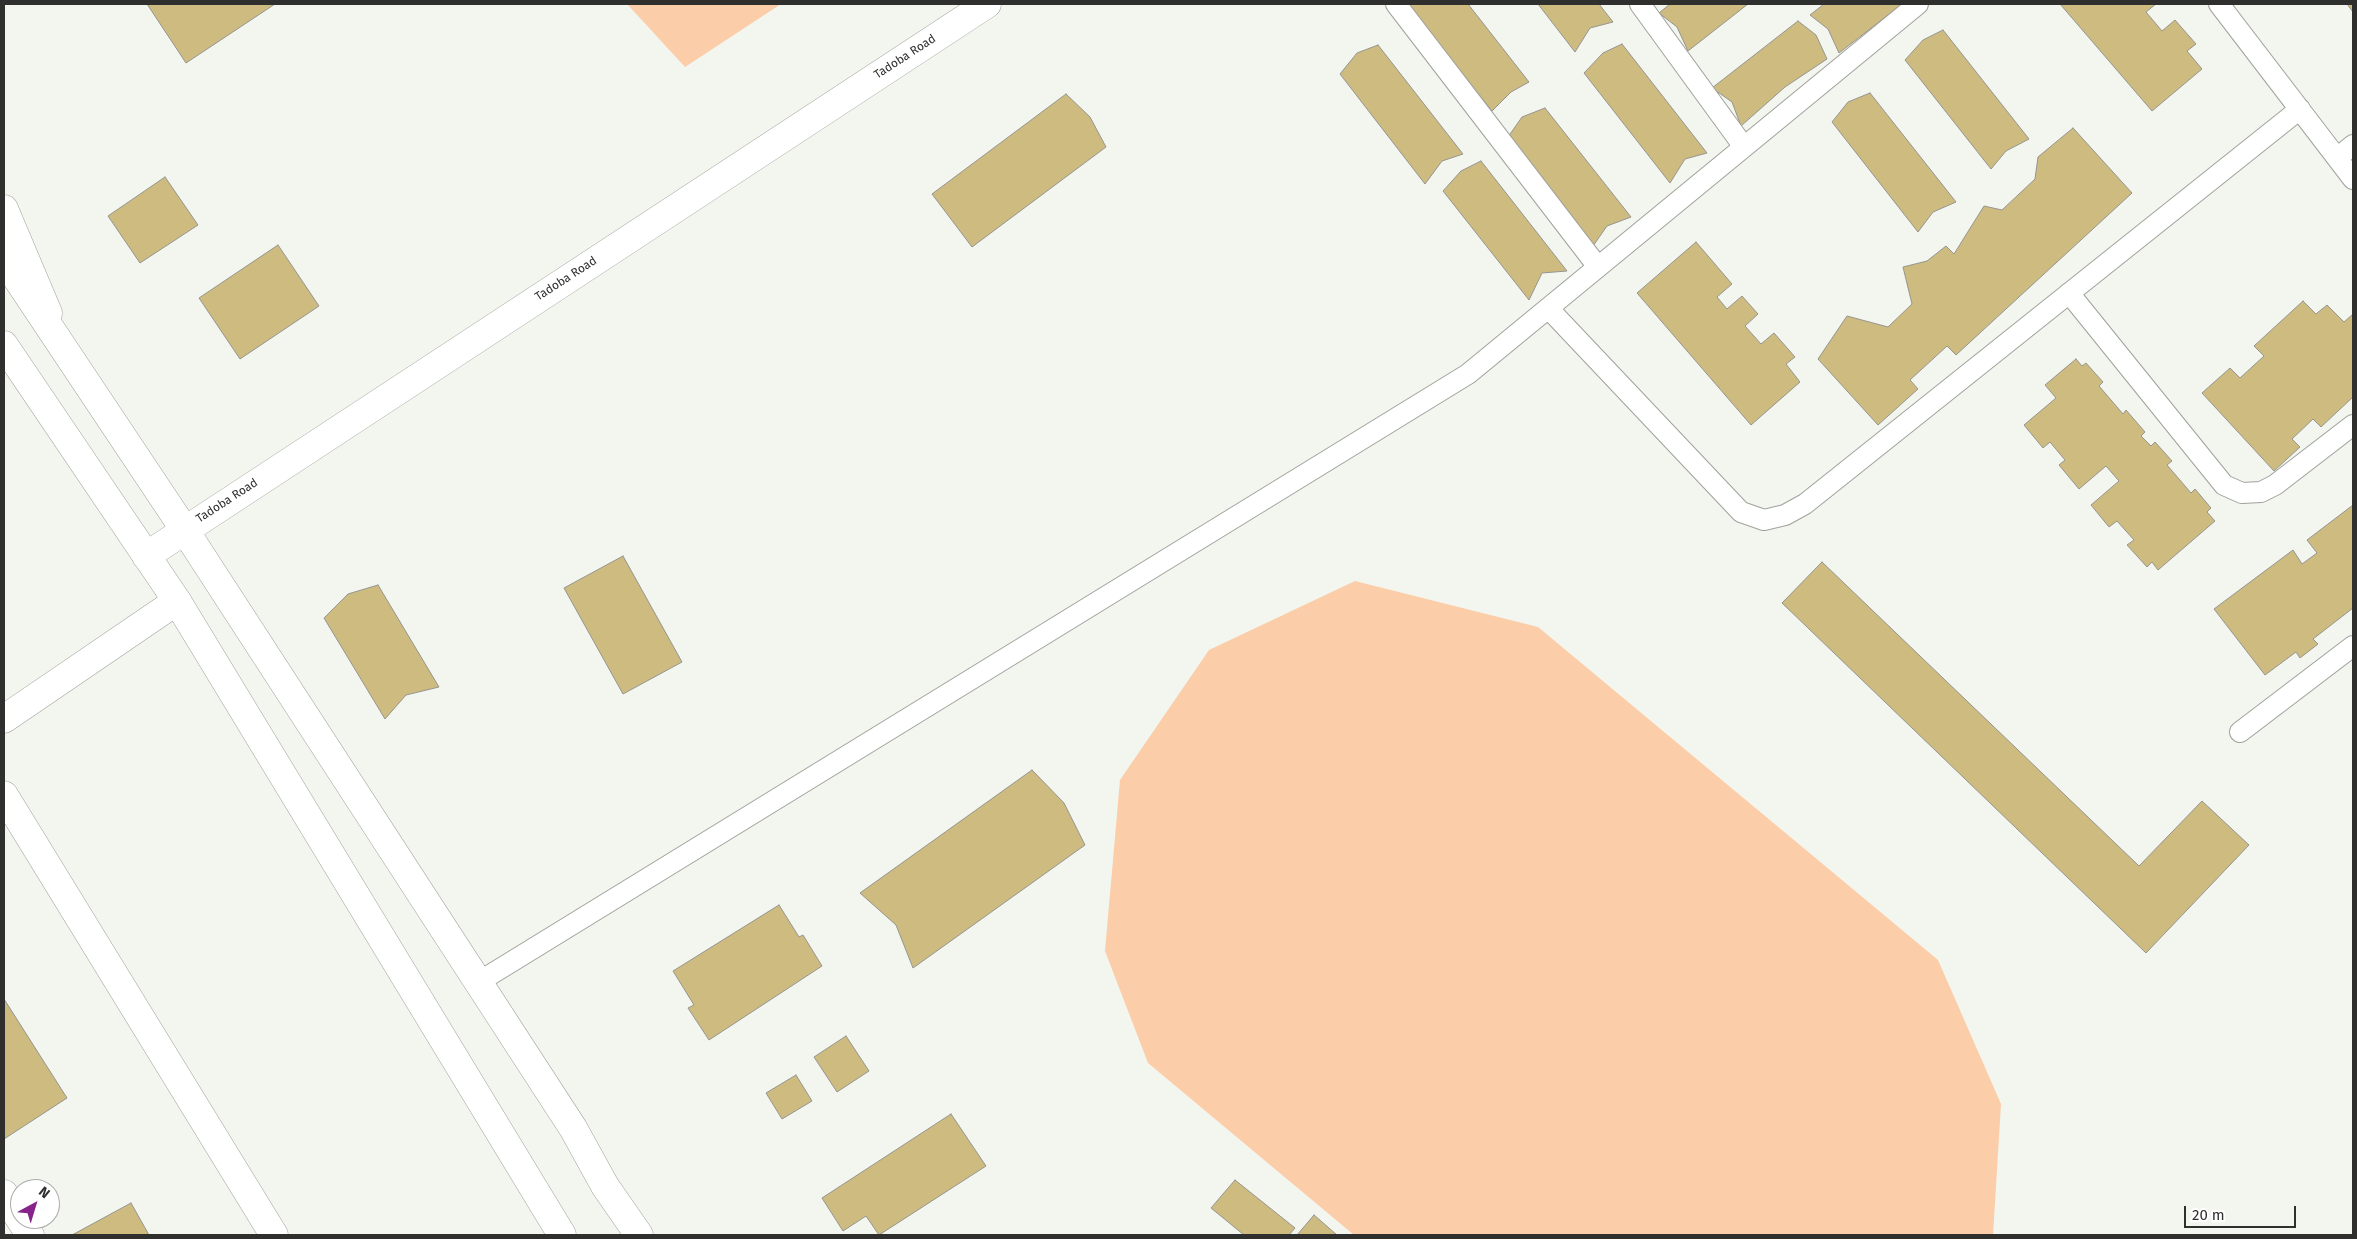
<!DOCTYPE html>
<style>
body{margin:0}
#map{position:relative;width:2357px;height:1239px;overflow:hidden;background:#f3f5ef;font-family:"Fira Sans",sans-serif}
canvas{display:block}
.frame{position:absolute;inset:0;border:5px solid #2f302e;pointer-events:none}
.north{position:absolute;left:10px;top:1179px;width:50px;height:50px;box-sizing:border-box;background:#fff;border:1px solid #acacab;border-radius:50%;rotate:39deg;font-size:14px;font-weight:700;line-height:20px;text-align:center;color:#2f302e}
.north::after{content:'';display:block;margin:auto;width:18px;height:22px;background:#87248c;clip-path:polygon(50% 0,100% 100%,50% 72%,0 100%)}
.scale{position:absolute;left:2184px;top:1206px;width:112px;height:22px;box-sizing:border-box;border:2px solid #2f302e;border-top:0;padding-left:6px;font-size:15px;line-height:18px;white-space:nowrap;color:#2f302e;-webkit-text-stroke:4px #fff;paint-order:stroke}
</style>
<div id="map">
<canvas width="2357" height="1239"></canvas>
<div class="frame"></div>
<div class="north">N</div>
<div class="scale">20 m</div>
</div>
<script>
const ctx = document.querySelector('canvas').getContext('2d');
ctx.lineJoin = 'round';
function fillPath(path, color) { ctx.fillStyle = color; ctx.fill(path, 'evenodd'); }
const toPath = rows => new Path2D(rows.map(r => 'M' + r).join(''));
function stroke(path, color, width, dash) { ctx.strokeStyle = color; ctx.lineWidth = width; ctx.lineCap = dash ? 'butt' : 'round'; ctx.setLineDash(dash || []); ctx.stroke(path); }
function drawText(font, color, halo, rows, align = 'center') {
  ctx.font = font + ' "Fira Sans",sans-serif'; ctx.lineWidth = 4; ctx.setLineDash([]); ctx.textBaseline = 'middle'; ctx.strokeStyle = halo; ctx.fillStyle = color; for (const [text, x, y, turn = 0] of rows) {
    ctx.save(); ctx.translate(x, y); ctx.rotate((+turn || 0) * Math.PI / 180); ctx.textAlign = isNaN(turn) ? turn : align; if (halo) ctx.strokeText(text, 0, 0); ctx.fillText(text, 0, 0); ctx.restore();
  }
}
fillPath(toPath([
 [627,4,781,4,685,67],
 [1355,581,1538,627,1938,960,2001,1104,1993,1235,1354,1235,1148,1063,1105,951,1120,780,1209,650]
]), '#fbcda8');
const building = toPath([
 [147,4,275,4,186,63,147,4],
 [1407,4,1468,4,1529,82,1511,92,1492,111,1407,4],
 [1538,4,1599,4,1613,22,1590,28,1575,52,1538,4],
 [1670,4,1748,4,1688,51,1677,27,1659,13,1670,4],
 [1824,4,1902,4,1839,53,1828,29,1810,15,1824,4],
 [2060,4,2156,4,2146,12,2162,31,2175,20,2196,44,2187,51,2202,69,2152,111,2060,4],
 [2347,4,2353,4,2353,12,2347,4],
 [1798,21,1816,35,1827,59,1785,87,1741,126,1732,102,1712,88,1798,21],
 [1943,30,2029,139,2006,151,1991,169,1905,60,1923,40,1943,30],
 [1622,44,1707,153,1685,159,1670,183,1584,73,1603,53,1622,44],
 [1378,45,1463,154,1442,161,1425,184,1340,74,1357,53,1378,45],
 [1870,93,1956,202,1933,212,1918,232,1832,122,1848,102,1870,93],
 [1066,94,1090,117,1106,147,972,247,932,194,1066,94],
 [1545,108,1631,217,1607,226,1593,246,1508,137,1522,117,1545,108],
 [2073,128,2132,193,1956,355,1947,346,1910,380,1918,389,1878,425,1818,359,1847,316,1888,327,1912,304,1903,267,1927,261,1946,246,1954,254,1984,206,2002,210,2035,179,2038,157,2073,128],
 [1481,161,1567,271,1542,273,1529,300,1443,191,1461,171,1481,161],
 [165,177,198,225,140,263,108,216,165,177],
 [1696,242,1732,284,1717,297,1727,309,1742,296,1758,314,1745,326,1761,344,1774,333,1795,357,1786,364,1800,382,1751,425,1637,293,1696,242],
 [278,245,319,306,240,359,199,298,278,245],
 [2303,301,2316,314,2327,305,2344,322,2353,314,2353,397,2321,427,2313,419,2292,439,2300,447,2274,471,2202,393,2230,368,2240,378,2264,356,2254,346,2303,301],
 [2076,359,2082,366,2086,363,2103,382,2099,386,2123,414,2126,410,2145,432,2141,436,2151,446,2155,442,2172,461,2167,465,2191,493,2195,489,2211,508,2207,512,2215,521,2158,570,2152,562,2147,567,2127,545,2134,540,2117,521,2109,527,2091,505,2119,481,2106,466,2079,489,2059,465,2065,460,2050,442,2043,448,2024,425,2056,398,2045,385,2076,359],
 [2353,505,2353,608,2313,639,2318,644,2300,658,2296,652,2265,675,2214,609,2293,550,2302,564,2317,553,2307,540,2353,505],
 [623,556,682,662,623,694,564,588,623,556],
 [1822,562,2139,866,2202,801,2249,845,2146,953,1782,603,1822,562],
 [378,585,439,687,406,695,385,719,324,618,348,594,378,585],
 [1032,770,1064,803,1085,845,913,968,896,925,860,893,1032,770],
 [779,905,799,937,803,935,822,966,709,1040,688,1008,694,1005,673,971,779,905],
 [4,999,67,1098,4,1139,4,999],
 [846,1036,869,1071,837,1092,814,1057,846,1036],
 [796,1075,812,1101,782,1119,766,1093,796,1075],
 [951,1114,986,1166,879,1235,866,1216,843,1231,822,1198,951,1114],
 [1235,1180,1295,1228,1289,1235,1244,1235,1211,1208,1235,1180],
 [131,1203,149,1235,72,1235,131,1203],
 [1314,1215,1337,1235,1297,1235,1314,1215]
]);
fillPath(building, '#cebb80');
stroke(building, '#95948f', 1);
const service = toPath([
 [1396,4,1598,267],
 [1640,4,1744,147],
 [2219,4,2353,179],
 [2337,158,2353,145],
 [2069,293,2224,485,2242,493,2261,492,2275,485,2353,425],
 [1548,308,1741,512,1764,520,1785,515,1805,504,2300,109],
 [2240,732,2353,646],
 [477,983,1468,374,1918,4]
]);
const minor = toPath([
 [4,719,177,601],
 [4,795,274,1235],
 [4,1194,30,1235]
]);
const tertiary = toPath([
 [4,209,48,313]
]);
const primary = toPath([
 [146,556,987,4]
]);
const trunk = toPath([
 [4,259,184,529,573,1128,605,1186,639,1235],
 [4,345,177,601,562,1235]
]);
stroke(service, '#a0a29c', 22);
stroke(minor, '#a0a29c', 29);
stroke(tertiary, '#a0a29c', 29);
stroke(primary, '#a0a29c', 29);
stroke(trunk, '#a0a29c', 29);
stroke(service, '#fff', 20);
stroke(minor, '#fff', 28);
stroke(tertiary, '#fff', 28);
stroke(primary, '#fff', 28);
stroke(trunk, '#fff', 28);
drawText('12px', '#2f302e', '#fff', [
 ["Tadoba Road",905,57,-33],
 ["Tadoba Road",566,279,-33],
 ["Tadoba Road",227,501,-33]
]);
</script>
